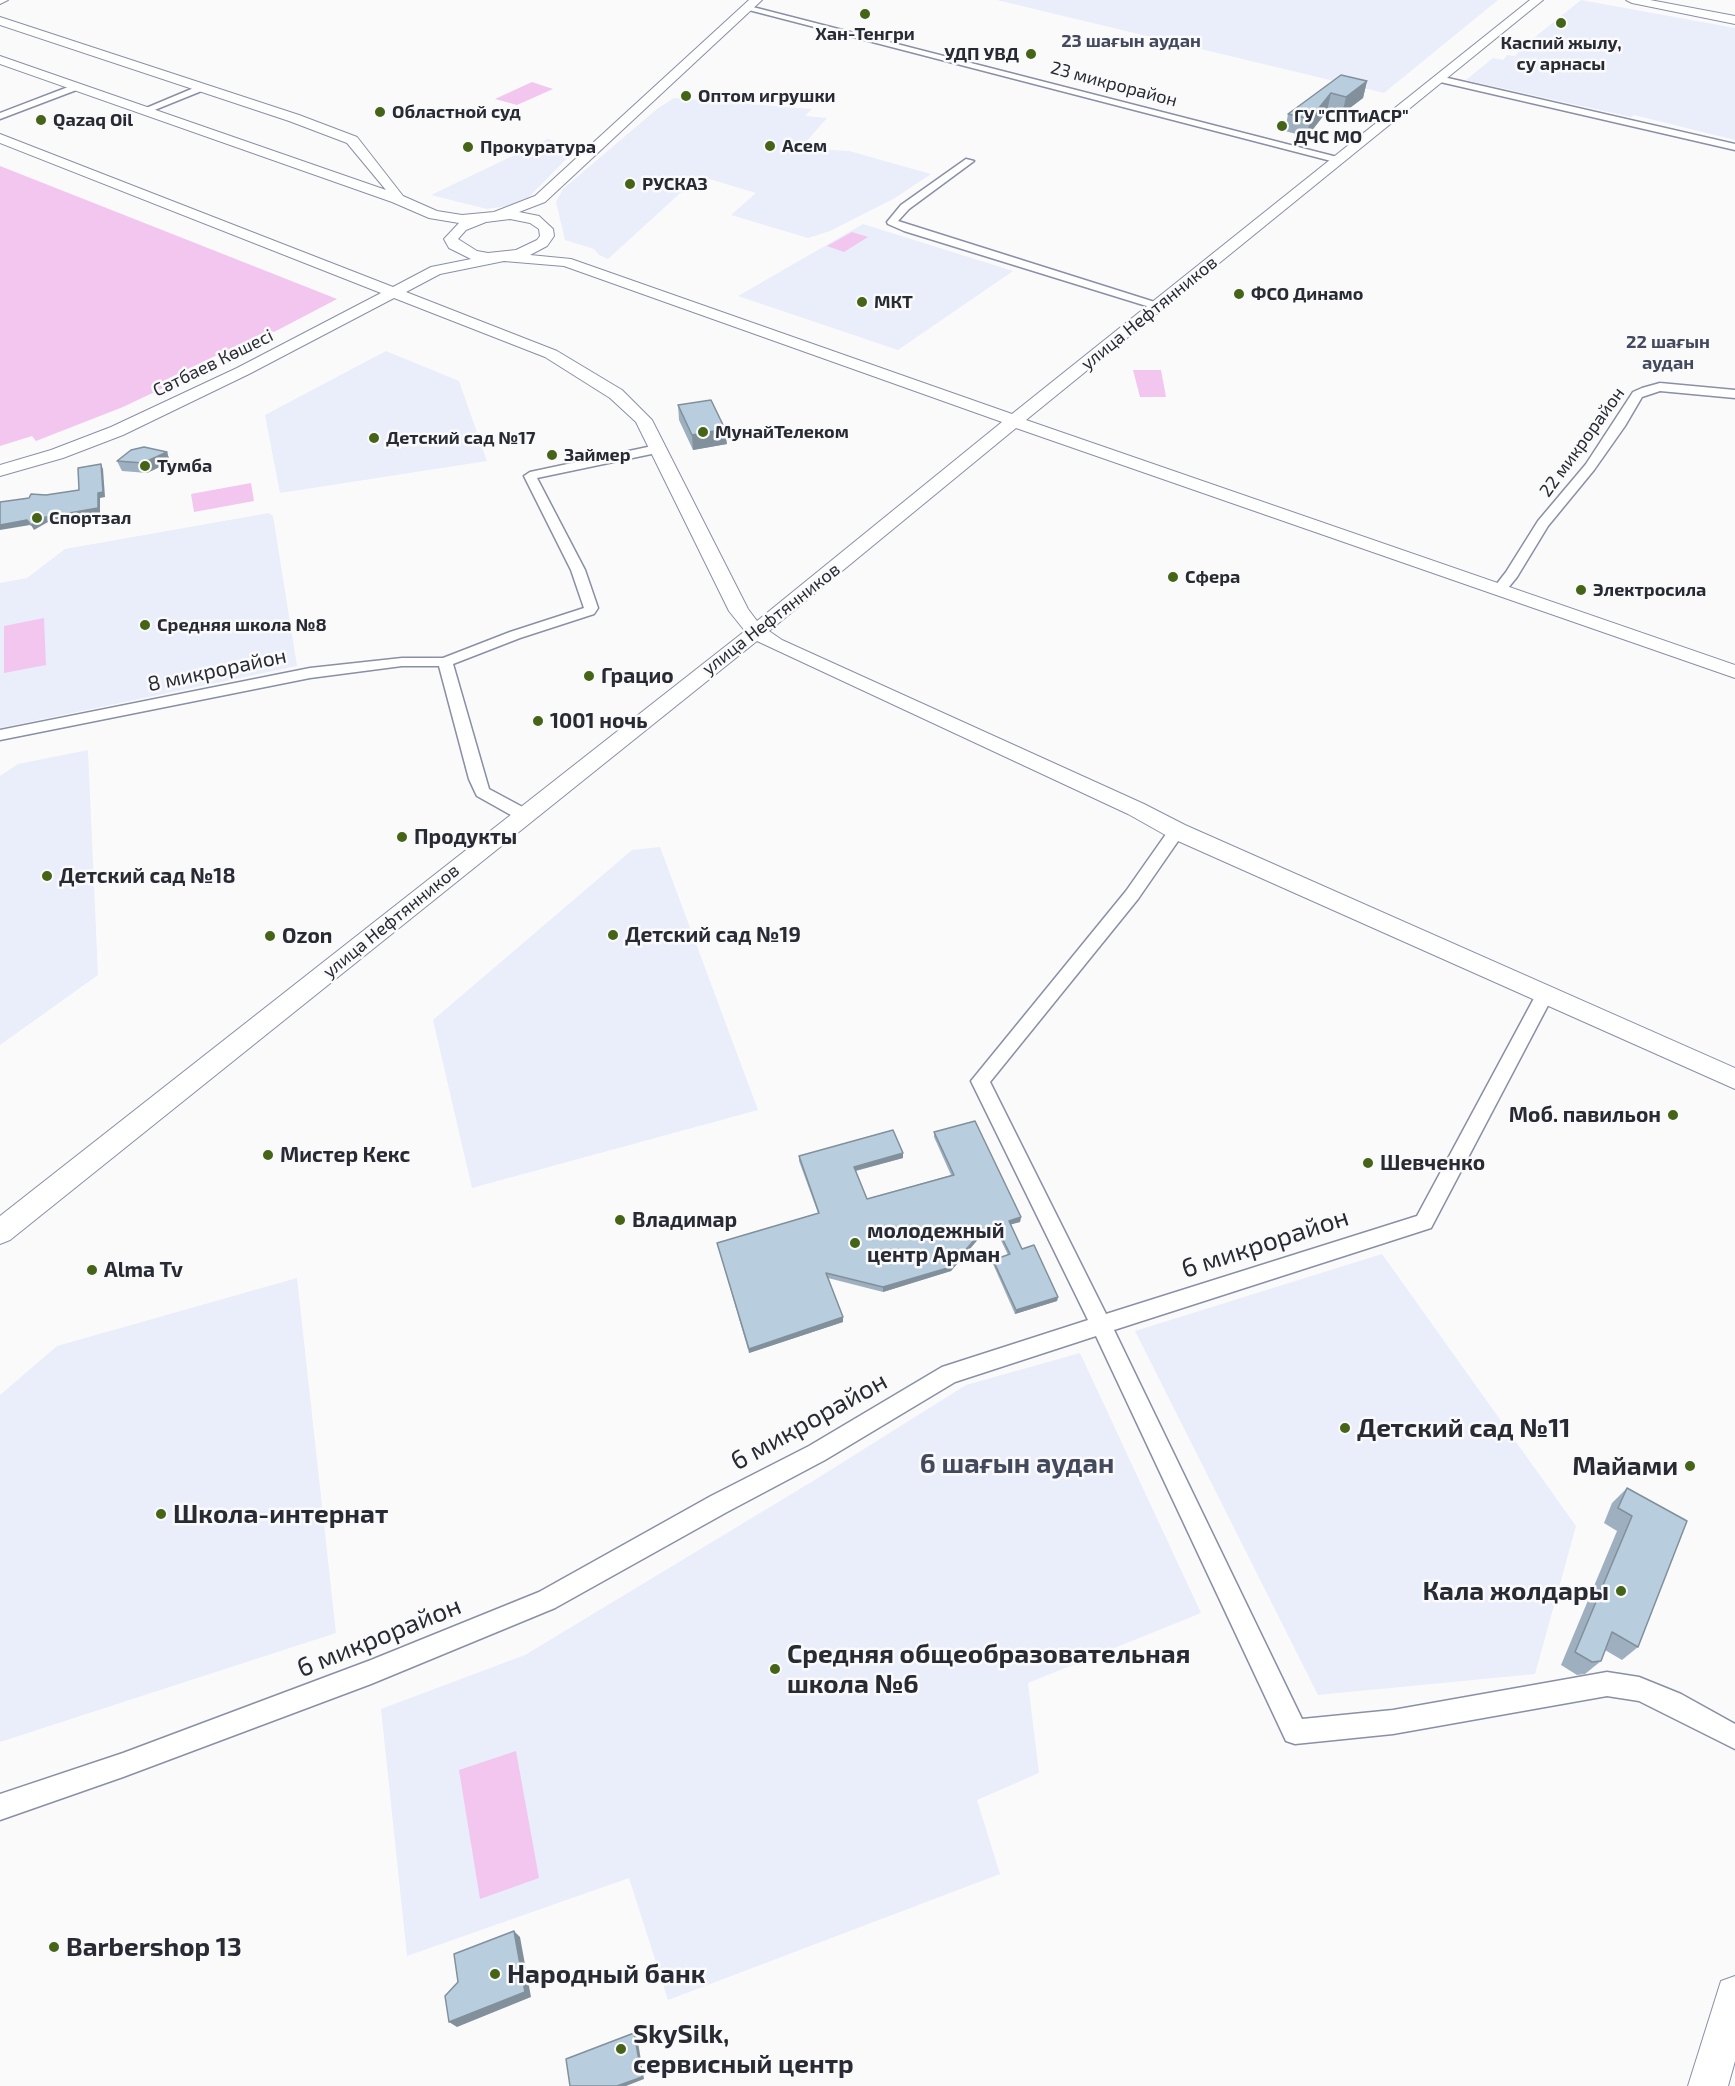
<!DOCTYPE html>
<meta charset="utf-8">
<style>
body{margin:0}
canvas{display:block;background:#fafafa}
</style>
<canvas width="1735" height="2086"></canvas>
<script>
const ctx = document.querySelector('canvas').getContext('2d');
ctx.lineJoin = 'round';
function fillPath(path, color) { ctx.fillStyle = color; ctx.fill(path, 'evenodd'); }
const toPath = rows => new Path2D(rows.map(r => 'M' + r).join(''));
function stroke(path, color, width, dash) { ctx.strokeStyle = color; ctx.lineWidth = width; ctx.lineCap = dash ? 'butt' : 'round'; ctx.setLineDash(dash || []); ctx.stroke(path); }
function drawText(font, color, halo, rows, align = 'center') {
  ctx.font = font + ' "Exo 2",sans-serif'; ctx.lineWidth = 5; ctx.setLineDash([]); ctx.textBaseline = 'middle'; ctx.strokeStyle = halo; ctx.fillStyle = color; for (const [text, x, y, turn = 0] of rows) {
    ctx.save(); ctx.translate(x, y); ctx.rotate((+turn || 0) * Math.PI / 180); ctx.textAlign = isNaN(turn) ? turn : align; if (halo) ctx.strokeText(text, 0, 0); ctx.fillText(text, 0, 0); ctx.restore();
  }
}
fillPath(toPath([
 [997,0,1498,0,1384,93],
 [1581,0,1735,28,1735,140,1634,115,1631,117,1466,80,1493,58,1503,60,1507,55,1515,56,1525,45],
 [674,98,812,109,805,116,827,118,805,143,818,144,816,149,849,151,931,174,895,198,830,231,808,238,731,215,756,193,699,176,608,259,599,255,594,249,565,240,556,202,563,189,657,109],
 [548,139,577,148,528,198,507,206,487,209,431,195],
 [863,224,1013,271,898,350,738,296],
 [386,351,459,381,487,461,280,493,265,415],
 [269,513,273,516,297,666,0,728,0,583,27,578,65,549],
 [88,750,98,975,0,1045,0,776,18,764],
 [660,847,758,1110,472,1188,433,1020,632,850],
 [1382,1254,1576,1526,1535,1674,1318,1695,1135,1331],
 [297,1278,336,1633,0,1742,0,1395,57,1346],
 [1080,1353,1201,1613,1028,1683,1039,1773,977,1800,1000,1874,668,2000,629,1878,407,1956,381,1709,525,1655,813,1481,966,1385]
]), '#eaeefa');
fillPath(toPath([
 [532,82,553,89,517,105,495,99],
 [0,166,337,299,274,332,269,330,159,383,165,387,123,407,36,441,32,436,0,446],
 [852,232,868,237,844,252,827,246],
 [1133,370,1161,370,1166,397,1140,397],
 [251,483,254,501,194,512,191,494],
 [44,618,46,665,4,673,4,626],
 [516,1751,539,1878,480,1899,459,1770]
]), '#f2c6ef');
const street = toPath([
 [745,5,1341,158,1343,160,1335,162,745,9,745,5],
 [1439,76,1735,144,1735,150,1436,81,1435,79,1439,76],
 [76,84,79,85,79,89,0,119,0,113,76,84],
 [201,85,204,86,204,90,147,113,139,111,201,85],
 [966,159,974,161,909,209,898,221,1161,304,1161,308,1153,308,904,231,888,224,887,222,901,205,966,159],
 [1660,383,1735,390,1735,398,1660,391,1642,397,1625,426,1594,470,1548,526,1517,577,1504,593,1494,593,1492,590,1506,572,1538,521,1586,464,1633,392,1642,388,1660,383],
 [657,445,663,449,661,452,537,478,585,570,598,608,594,614,520,638,453,664,489,789,530,811,532,815,530,819,518,819,477,796,475,792,469,779,439,666,402,666,310,678,0,740,0,730,310,668,402,658,443,658,510,632,584,608,571,570,524,476,530,472,657,445],
 [1177,825,1183,827,1185,831,1138,899,990,1082,1106,1314,1417,1216,1539,989,1545,987,1551,989,1554,994,1431,1228,1114,1330,1302,1719,1393,1710,1607,1672,1639,1677,1681,1694,1735,1724,1735,1749,1639,1701,1607,1696,1393,1734,1295,1744,1286,1741,1096,1336,955,1382,825,1460,727,1512,555,1608,371,1684,123,1777,0,1820,0,1794,123,1753,371,1660,539,1592,711,1496,809,1446,942,1367,1088,1320,971,1081,1126,891,1171,827,1177,825]
]);
const secondary = toPath([
 [0,0,8,0,0,4,0,0],
 [749,0,762,0,545,202,519,212,539,216,553,229,554,236,547,246,530,255,571,259,1012,414,1530,0,1543,0,1026,420,1735,665,1735,678,1016,428,769,631,782,640,1144,804,1185,825,1735,1068,1735,1089,1169,837,1128,814,757,641,10,1240,0,1244,0,1216,745,631,729,611,636,422,610,398,545,357,394,298,249,374,123,435,63,458,0,476,0,465,51,450,111,427,237,368,381,293,0,143,0,134,393,287,431,267,471,259,449,248,444,239,459,223,429,218,392,202,0,64,0,56,386,190,347,143,289,121,0,25,0,17,299,115,357,137,403,196,437,211,462,215,494,212,535,196,749,0],
 [510,219,530,223,539,229,540,236,537,240,516,250,488,253,477,251,458,239,466,230,486,222,510,219],
 [504,261,564,266,1002,422,757,621,748,609,652,420,622,390,557,351,406,292,440,274,504,261],
 [1626,0,1650,0,1735,16,1735,24,1632,3,1626,0],
 [1735,1976,1735,2061,1728,2086,1688,2086,1721,1981,1735,1976]
]);
stroke(street, '#8990a6', 3);
stroke(secondary, '#8990a6', 2);
fillPath(street, '#fff');
fillPath(secondary, '#fff');
fillPath(toPath([
 [1341,75,1367,81,1363,98,1342,114,1327,111,1307,137,1285,131,1288,114],
 [678,405,727,444,693,450,679,420],
 [167,452,170,462,147,473,122,471,117,461],
 [934,1132,1021,1217,1020,1222,1011,1224,1022,1249,1058,1297,1057,1301,1015,1314,993,1264,993,1260,1008,1255,997,1232,980,1237,951,1271,883,1292,828,1278,843,1317,843,1322,749,1353,717,1243,818,1213,799,1161,799,1156,903,1158,856,1171,867,1199,951,1175,934,1137],
 [1627,1488,1687,1521,1638,1647,1622,1660,1605,1650,1601,1661,1585,1674,1577,1675,1561,1665,1617,1531,1604,1523,1612,1503]
]), '#9eb0bf');
fillPath(toPath([
 [1367,81,1363,98,1342,114,1346,97],
 [1331,93,1327,111,1307,137,1310,119],
 [725,429,727,444,693,450,692,435],
 [167,452,170,462,147,473,143,463],
 [101,464,103,469,105,497,100,498,100,513,48,522,34,530,31,525,98,493],
 [27,520,30,525,0,530,0,525],
 [903,1153,903,1158,854,1171,854,1167],
 [1021,1217,1020,1222,1009,1225,1009,1221],
 [997,1228,997,1232,980,1237,951,1271,883,1292,883,1287,981,1232],
 [1058,1297,1057,1301,1015,1314,1016,1310],
 [843,1317,843,1322,749,1353,749,1349],
 [514,1931,520,1937,531,1997,457,2027,449,2022],
 [634,2033,637,2036,644,2079,626,2086,617,2086]
]), '#81909b');
const building = toPath([
 [1341,75,1367,81,1346,97,1331,93,1310,119,1288,114,1341,75],
 [711,400,725,429,692,435,678,405,711,400],
 [144,447,167,452,143,463,117,461,131,450,144,447],
 [101,464,103,492,98,493,98,508,46,517,31,525,27,520,0,525,0,502,29,498,31,494,46,495,79,490,78,468,101,464],
 [975,1121,1021,1217,1009,1221,1022,1249,1034,1245,1058,1297,1016,1310,993,1260,1010,1254,997,1228,981,1232,951,1267,883,1287,826,1273,843,1317,749,1349,717,1243,819,1213,799,1156,893,1130,903,1153,854,1167,867,1199,954,1175,934,1132,975,1121],
 [1627,1488,1687,1521,1638,1647,1612,1632,1601,1661,1592,1662,1575,1652,1632,1516,1618,1508,1627,1488],
 [514,1931,525,1992,449,2022,445,1996,458,1982,454,1954,514,1931],
 [634,2033,642,2077,617,2086,570,2086,566,2059,634,2033]
]);
fillPath(building, '#b8cdde');
stroke(building, '#81909b', 1.5);
for (const [x, y, r, color] of [
 [865,14,6,"#456418"],
 [1561,23,6,"#456418"],
 [1031,54,6,"#456418"],
 [686,96,6,"#456418"],
 [380,112,6,"#456418"],
 [41,120,6,"#456418"],
 [1282,126,6,"#456418"],
 [770,146,6,"#456418"],
 [468,147,6,"#456418"],
 [630,184,6,"#456418"],
 [1239,294,6,"#456418"],
 [862,302,6,"#456418"],
 [703,432,6,"#456418"],
 [374,438,6,"#456418"],
 [552,455,6,"#456418"],
 [145,466,6,"#456418"],
 [37,518,6,"#456418"],
 [1173,577,6,"#456418"],
 [1581,590,6,"#456418"],
 [145,625,6,"#456418"],
 [589,676,6,"#456418"],
 [538,721,6,"#456418"],
 [402,837,6,"#456418"],
 [47,876,6,"#456418"],
 [613,935,6,"#456418"],
 [270,936,6,"#456418"],
 [1673,1115,6,"#456418"],
 [268,1155,6,"#456418"],
 [1368,1163,6,"#456418"],
 [620,1220,6,"#456418"],
 [855,1243,6,"#456418"],
 [92,1270,6,"#456418"],
 [1345,1428,6,"#456418"],
 [1690,1466,6,"#456418"],
 [161,1514,6,"#456418"],
 [1621,1591,6,"#456418"],
 [775,1669,6,"#456418"],
 [54,1947,6,"#456418"],
 [495,1974,6,"#456418"],
 [621,2049,6,"#456418"]
]) { const dot = new Path2D(); dot.arc(x, y, r, 0, 2 * Math.PI); ctx.fillStyle = color; ctx.fill(dot); stroke(dot, '#fafafa', 2); }
drawText('bold 18px', '#282b34', '#fafafa', [
 ["Хан-Тенгри",865,34,"center"],
 ["Каспий жылу,",1561,43,"center"],
 ["су арнасы",1561,64,"center"],
 ["УДП УВД",1019,54,"right"],
 ["Оптом игрушки",698,96],
 ["Областной суд",392,112],
 ["ГУ \"СПТиАСР\"",1294,116],
 ["ДЧС МО",1294,137],
 ["Qazaq Oil",53,120],
 ["Асем",782,146],
 ["Прокуратура",480,147],
 ["РУСКАЗ",642,184],
 ["ФСО Динамо",1251,294],
 ["МКТ",874,302],
 ["МунайТелеком",715,432],
 ["Детский сад №17",386,438],
 ["Займер",564,455],
 ["Тумба",157,466],
 ["Спортзал",49,518],
 ["Сфера",1185,577],
 ["Электросила",1593,590],
 ["Средняя школа №8",157,625]
], 'left');
drawText('bold 18px', '#444a5d', '#fafafa', [
 ["23 шағын аудан",1131,41],
 ["22 шағын",1668,342],
 ["аудан",1668,363]
]);
drawText('18px', '#282b34', '#fafafa', [
 ["23 микрорайон",1114,84,15],
 ["улица Нефтянников",1149,313,-39],
 ["Сәтбаев Көшесі",213,363,-26],
 ["22 микрорайон",1582,442,-54],
 ["улица Нефтянников",771,619,-38],
 ["улица Нефтянников",391,921,-39]
]);
drawText('21px', '#282b34', '#fafafa', [
 ["8 микрорайон",217,670,-12]
]);
drawText('bold 21px', '#282b34', '#fafafa', [
 ["Грацио",601,676],
 ["1001 ночь",550,721],
 ["Продукты",414,837],
 ["Детский сад №18",59,876],
 ["Детский сад №19",625,935],
 ["Ozon",282,936],
 ["Моб. павильон",1661,1115,"right"],
 ["Мистер Кекс",280,1155],
 ["Шевченко",1380,1163],
 ["Владимар",632,1220],
 ["молодежный",867,1231],
 ["центр Арман",867,1255],
 ["Alma Tv",104,1270]
], 'left');
drawText('26px', '#282b34', '#fafafa', [
 ["6 микрорайон",1265,1243,-18],
 ["6 микрорайон",809,1421,-29],
 ["6 микрорайон",379,1637,-22]
]);
drawText('bold 26px', '#282b34', '#fafafa', [
 ["Детский сад №11",1357,1428],
 ["Майами",1678,1466,"right"],
 ["Школа-интернат",173,1514],
 ["Кала жолдары",1609,1591,"right"],
 ["Средняя общеобразовательная",787,1654],
 ["школа №6",787,1684],
 ["Barbershop 13",66,1947],
 ["Народный банк",507,1974],
 ["SkySilk,",633,2034],
 ["сервисный центр",633,2064]
], 'left');
drawText('bold 27px', '#444a5d', '#fafafa', [
 ["6 шағын аудан",1017,1464]
]);
</script>
